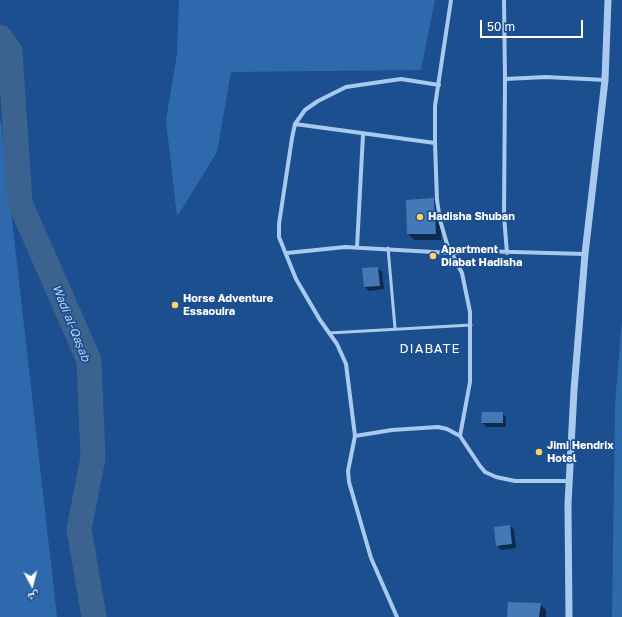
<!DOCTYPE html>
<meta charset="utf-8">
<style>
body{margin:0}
#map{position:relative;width:622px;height:617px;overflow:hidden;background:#1b4f8f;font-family:"Golos Text","Noto Naskh Arabic",sans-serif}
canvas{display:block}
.north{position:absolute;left:12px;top:565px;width:40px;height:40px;-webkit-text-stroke:3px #1b4f8f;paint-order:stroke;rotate:173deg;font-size:11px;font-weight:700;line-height:16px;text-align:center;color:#fff}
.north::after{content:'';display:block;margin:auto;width:14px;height:18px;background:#fff;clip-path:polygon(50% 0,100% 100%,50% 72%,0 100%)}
.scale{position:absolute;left:480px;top:20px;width:103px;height:18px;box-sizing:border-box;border:2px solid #fff;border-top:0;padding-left:5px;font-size:12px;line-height:14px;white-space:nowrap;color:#fff;-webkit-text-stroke:3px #1b4f8f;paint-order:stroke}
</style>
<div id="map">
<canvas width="622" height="617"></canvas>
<div class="north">ش</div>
<div class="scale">50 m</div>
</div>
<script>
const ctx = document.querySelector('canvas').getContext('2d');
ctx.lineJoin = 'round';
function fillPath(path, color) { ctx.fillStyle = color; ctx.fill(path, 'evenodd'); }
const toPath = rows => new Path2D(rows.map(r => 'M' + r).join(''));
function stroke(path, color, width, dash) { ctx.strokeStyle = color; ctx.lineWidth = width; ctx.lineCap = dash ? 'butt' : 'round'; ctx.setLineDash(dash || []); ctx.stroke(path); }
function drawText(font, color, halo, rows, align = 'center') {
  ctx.font = font + ' "Golos Text",sans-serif'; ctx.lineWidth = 3.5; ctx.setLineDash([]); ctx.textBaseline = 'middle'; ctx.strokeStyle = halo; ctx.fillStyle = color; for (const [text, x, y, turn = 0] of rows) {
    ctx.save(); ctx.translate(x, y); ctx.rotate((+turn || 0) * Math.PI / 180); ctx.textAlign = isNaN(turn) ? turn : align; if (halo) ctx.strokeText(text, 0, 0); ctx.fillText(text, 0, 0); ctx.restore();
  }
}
fillPath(toPath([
 [179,0,435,0,421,70,231,72,217,152,177,217,166,120,177,54],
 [0,121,1,122,57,617,0,617],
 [622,319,622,617,612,617,615,404]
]), '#2e69ad');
fillPath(toPath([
 [433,199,440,205,441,240,414,240,408,234],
 [378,268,382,272,384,289,369,291,365,287,363,269],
 [502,413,506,417,506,427,487,427,482,423],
 [510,526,514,530,516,548,501,550,497,545],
 [540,604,546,610,546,617,508,617]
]), '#0007');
stroke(toPath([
 [0,37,10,51,20,203,89,360,93,458,79,529,94,617]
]), '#3c6290', 25);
fillPath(toPath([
 [434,198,436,234,407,234,406,200],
 [378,267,380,286,364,287,362,268],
 [482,412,503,412,503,423,481,423],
 [510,525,512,544,496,546,494,527],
 [508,602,541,603,539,617,507,617]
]), '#4478b7');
stroke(toPath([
 [388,248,395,328],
 [329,333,471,325]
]), '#a9c9ee', 3);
stroke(toPath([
 [451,0,435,106,435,143,437,200,440,220,447,244,462,273,470,312,470,382,460,436],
 [504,0,505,79],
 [295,124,435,143],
 [357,247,363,135],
 [287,253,345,247,451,253,478,251,585,254],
 [507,253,504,216,505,79,546,77,605,80],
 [355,436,392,430,438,427,447,429,460,436,480,466,485,472,496,477,515,481,569,481],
 [397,617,371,558,349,482,348,471,355,436,346,364,337,344,320,320,296,279,279,237,279,224,292,138,295,124,305,110,318,101,346,87,401,79,439,85]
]), '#a9c9ee', 4);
stroke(toPath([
 [569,617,568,504,574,390,585,254,605,80,608,0]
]), '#a9c9ee', 7);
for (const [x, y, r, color] of [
 [420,217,4,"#ffd166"],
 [433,256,4,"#ffd166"],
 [175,305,4,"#ffd166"],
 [539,452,4,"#ffd166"]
]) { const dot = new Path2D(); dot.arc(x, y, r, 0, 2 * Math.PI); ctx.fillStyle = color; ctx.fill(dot); stroke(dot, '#1b4f8f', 1.5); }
drawText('bold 11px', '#fff', '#1b4f8f', [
 ["Hadisha Shuban",428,217],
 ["Apartment",441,250],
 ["Diabat Hadisha",441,263],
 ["Horse Adventure",183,299],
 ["Essaouira",183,312],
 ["Jimi Hendrix",547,446],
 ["Hotel",547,459]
], 'left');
drawText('italic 12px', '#b5d3f5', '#1b4f8f', [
 ["Wadi al-Qaṣab",71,323,68]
]);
ctx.letterSpacing = '1px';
drawText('13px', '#fff', '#1b4f8f', [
 ["DIABATE",430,349]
]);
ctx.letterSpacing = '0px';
</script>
